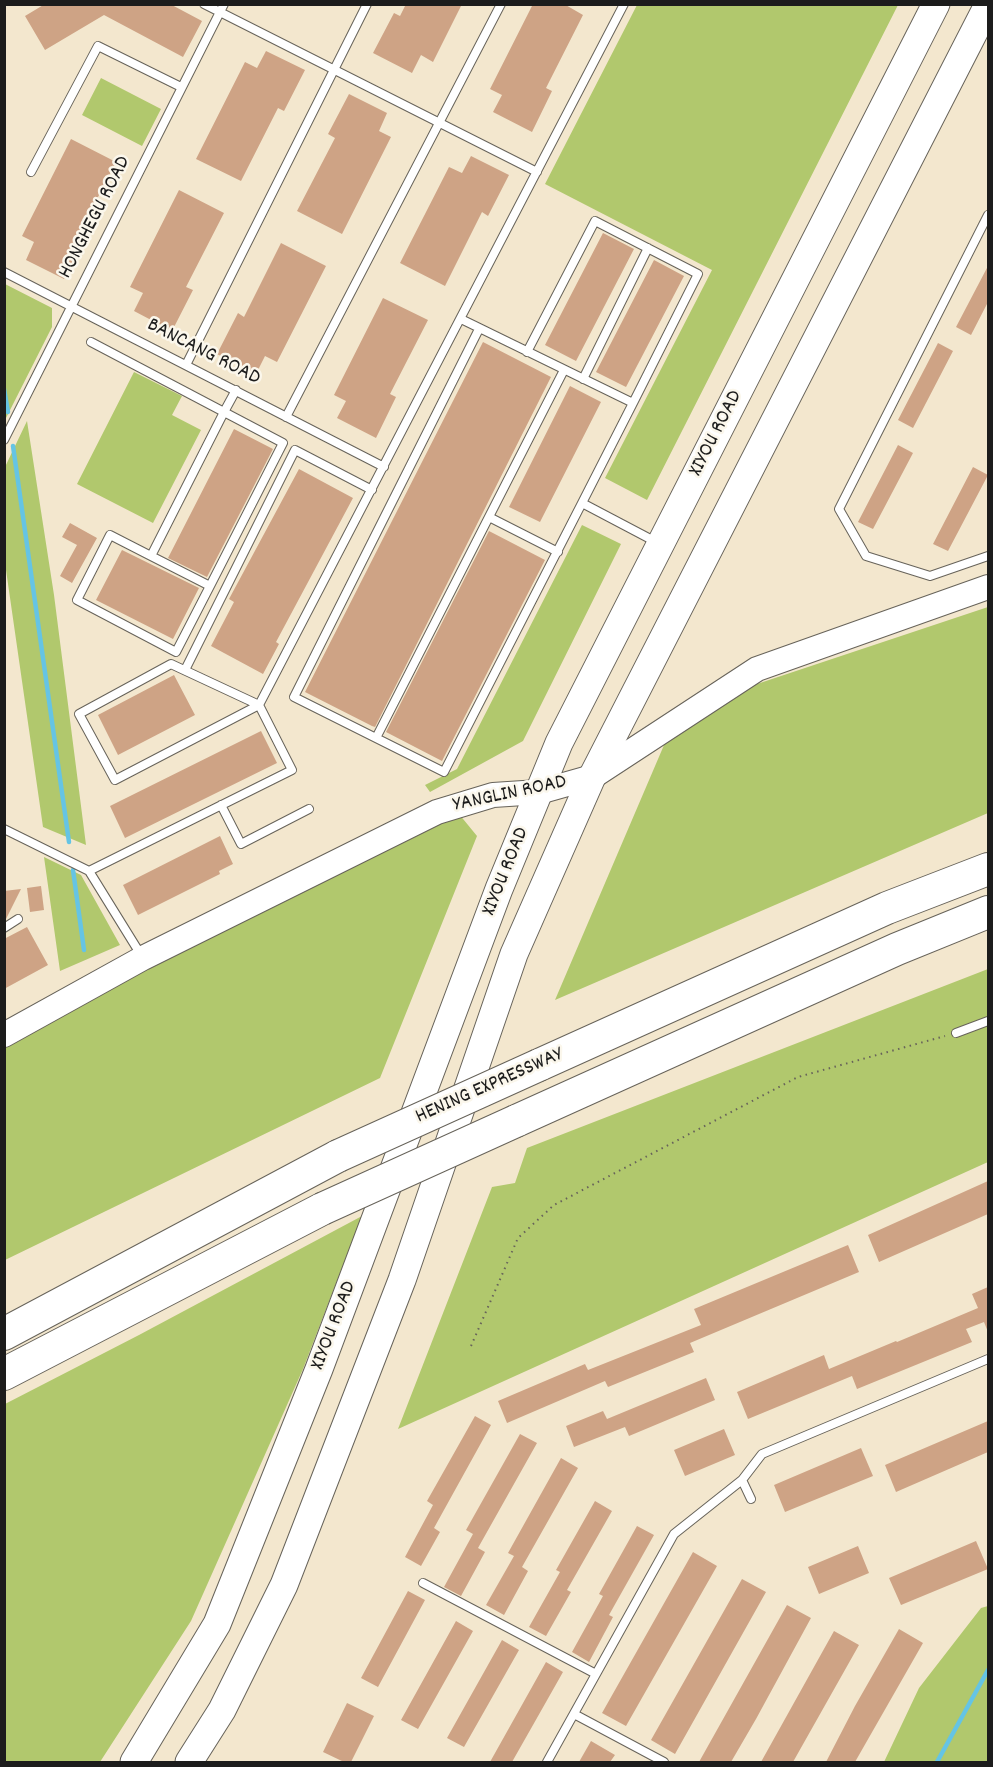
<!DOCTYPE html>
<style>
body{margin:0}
#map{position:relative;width:993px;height:1767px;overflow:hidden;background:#f3e7ce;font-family:Dekko,sans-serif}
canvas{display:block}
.frame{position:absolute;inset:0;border:6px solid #1c1c1c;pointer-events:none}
</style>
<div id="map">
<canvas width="993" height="1767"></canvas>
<div class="frame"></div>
</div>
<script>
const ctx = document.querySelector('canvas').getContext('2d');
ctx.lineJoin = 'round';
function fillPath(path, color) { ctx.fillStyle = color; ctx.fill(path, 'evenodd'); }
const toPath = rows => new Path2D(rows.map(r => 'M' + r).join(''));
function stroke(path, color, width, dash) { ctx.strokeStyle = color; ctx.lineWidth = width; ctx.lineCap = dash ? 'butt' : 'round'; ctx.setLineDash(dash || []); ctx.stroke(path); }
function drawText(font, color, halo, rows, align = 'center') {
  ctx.font = font + ' Dekko,sans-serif'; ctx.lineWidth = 5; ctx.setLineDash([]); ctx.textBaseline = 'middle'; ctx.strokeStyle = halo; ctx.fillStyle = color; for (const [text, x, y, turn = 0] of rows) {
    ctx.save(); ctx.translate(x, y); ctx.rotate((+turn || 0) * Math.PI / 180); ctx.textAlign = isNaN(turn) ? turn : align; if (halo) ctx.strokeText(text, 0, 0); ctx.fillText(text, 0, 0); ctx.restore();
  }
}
fillPath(toPath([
 [637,5,898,5,647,500,605,478,712,270,545,184],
 [101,78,161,109,142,146,82,115],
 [5,284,52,308,52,327,5,420],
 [134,372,182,396,172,415,201,430,153,523,77,484],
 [27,421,54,595,86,845,43,827,5,563,5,467],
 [582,525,621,544,523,741,430,792,425,785,457,769],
 [988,607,988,813,555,1000,679,710],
 [459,814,477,836,380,1078,5,1260,5,1047,190,938],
 [44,857,81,875,120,945,60,971],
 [988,969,988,1162,398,1429,492,1187,515,1183,527,1148],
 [362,1216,303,1369,191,1621,100,1762,5,1762,5,1404,139,1335],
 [988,1606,988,1760,987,1762,884,1762,919,1688,981,1608]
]), '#b1c86d');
stroke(toPath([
 [4,389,8,412],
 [13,446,69,842],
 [73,870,84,950],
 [937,1762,988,1670]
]), '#65c4e4', 4.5);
fillPath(toPath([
 [45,4,170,4,202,21,183,57,104,15,45,50,25,16],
 [406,4,462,4,433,62,421,55,412,73,373,53,394,13,400,16],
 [533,4,564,4,583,15,546,88,552,91,532,132,493,112,502,95,490,89],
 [266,51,305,70,284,111,278,108,241,181,196,159,245,62,257,68],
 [349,94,387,113,379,131,391,137,342,234,297,211,335,138,328,134],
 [71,139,116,162,78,236,85,239,64,279,26,260,34,242,22,236],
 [471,156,509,175,488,216,482,212,445,286,400,263,449,167,462,173],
 [179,190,224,213,186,287,193,290,172,331,134,311,143,293,130,287],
 [603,233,634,249,576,361,545,345],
 [281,243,326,266,277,362,265,356,256,374,217,354,238,313,244,317],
 [654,260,684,276,626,387,596,372],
 [988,266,988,302,971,335,956,327],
 [383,298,428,320,390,394,396,397,376,438,337,418,346,401,334,395],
 [483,342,551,377,375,727,372,726,305,692],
 [938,343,953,351,913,428,898,420],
 [570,386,601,402,540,522,509,507],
 [234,429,273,449,207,577,168,558],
 [898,445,913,453,873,529,858,522],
 [973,467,988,475,948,551,933,544],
 [299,469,353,498,276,642,279,644,263,674,211,646,234,602,229,599],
 [70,523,97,538,72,583,60,576,77,545,62,537],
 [489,531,545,560,442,761,386,732],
 [122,550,199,588,173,639,96,600],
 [174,675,195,715,118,755,98,715],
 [261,731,277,763,125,838,110,806],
 [220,836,233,864,219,871,220,874,138,915,123,885],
 [41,886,44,910,30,912,27,888],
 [21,889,6,919,4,920,4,891],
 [27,927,48,965,4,989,4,939],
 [988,1181,988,1214,879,1262,868,1235],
 [848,1245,859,1272,690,1343,694,1352,608,1387,605,1381,507,1423,498,1401,585,1364,588,1370,701,1325,694,1309],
 [988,1287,988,1332,984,1322,966,1329,972,1342,857,1389,852,1376,748,1419,737,1392,824,1355,829,1369,896,1341,897,1342,978,1308,972,1294],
 [706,1378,715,1400,629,1436,625,1427,574,1447,566,1426,603,1411,607,1419],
 [475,1416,491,1425,434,1528,440,1532,421,1566,405,1557,433,1505,427,1501],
 [988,1421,988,1452,896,1492,885,1465],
 [724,1429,735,1455,685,1476,674,1450],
 [520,1434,537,1443,478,1548,485,1552,461,1596,444,1587,473,1534,466,1530],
 [861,1448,873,1476,785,1512,774,1485],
 [561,1458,578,1468,522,1567,528,1571,504,1615,486,1605,514,1556,508,1553],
 [595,1501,612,1511,567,1590,571,1592,546,1636,529,1627,560,1572,556,1570],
 [637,1526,654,1535,609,1615,613,1617,589,1662,572,1652,603,1596,599,1594],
 [976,1541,988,1569,901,1605,889,1578],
 [858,1546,869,1573,819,1594,808,1567],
 [693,1552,717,1566,626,1726,602,1713],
 [742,1579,766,1592,675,1754,651,1740],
 [408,1591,425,1600,378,1687,361,1678],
 [787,1605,811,1618,756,1719,731,1762,699,1762],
 [456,1621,473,1631,418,1729,401,1720],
 [899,1629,923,1643,855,1762,826,1762,855,1706],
 [834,1631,859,1645,793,1762,761,1762],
 [502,1640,519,1650,464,1747,447,1738],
 [546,1662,563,1672,533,1725,512,1762,490,1762],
 [347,1703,374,1716,351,1762,344,1762,323,1752],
 [591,1741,615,1755,610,1762,579,1762]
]), '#cea385');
const lane = toPath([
 [204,4,537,172],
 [31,172,98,46,181,87],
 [988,215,839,509,866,556,930,576,988,556],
 [4,272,384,467],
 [461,319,633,403,698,274,595,221,527,352],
 [479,329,294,697,444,772,582,503],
 [91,342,224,412,283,443,210,586,151,556,224,412,236,390],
 [186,365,367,4],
 [583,379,648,248],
 [633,403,582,503,658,543],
 [286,417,501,4],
 [4,440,224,4],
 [489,517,558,552],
 [151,556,110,535,77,600,176,652,210,586],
 [185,670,295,450,372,490],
 [376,738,564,370],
 [221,805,241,844,309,809],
 [4,829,89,871,141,955],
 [89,871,292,770,259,705,171,664,79,714,115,780,259,705,624,4],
 [4,928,18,919],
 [956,1033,988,1021],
 [742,1480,751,1499],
 [423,1583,596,1674],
 [574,1714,664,1762],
 [547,1762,674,1534,742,1480,762,1454,988,1359]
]);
const secondary = toPath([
 [4,1035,143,958,437,812,493,795,539,792,592,777,757,669,988,587]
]);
const primary = toPath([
 [134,1762,217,1624,319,1369,499,889,559,743,936,4],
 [189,1762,222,1710,284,1585,402,1280,514,954,592,777,988,5]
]);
const highway = toPath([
 [539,1065,887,908,988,869],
 [516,1121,897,949,988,912],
 [4,1334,338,1156],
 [4,1374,322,1209]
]);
stroke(lane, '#67635a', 10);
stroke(secondary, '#67635a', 26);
stroke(primary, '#67635a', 29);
stroke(highway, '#67635a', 34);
stroke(toPath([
 [471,1346,518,1238,554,1205,798,1077,945,1036]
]), '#67635a', 2, [1.5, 4.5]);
stroke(lane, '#fff', 8);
stroke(secondary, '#fff', 24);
stroke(primary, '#fff', 27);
stroke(highway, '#fff', 32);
const highwayBridge = toPath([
 [338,1156,539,1065],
 [322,1209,516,1121]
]);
stroke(highwayBridge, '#67635a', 34, []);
stroke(highwayBridge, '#fff', 32);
drawText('21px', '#1c1c1c', '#fbf7ec', [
 ["HONGHEGU ROAD",96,218,-63],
 ["BANCANG ROAD",203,353,27],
 ["XIYOU ROAD",717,434,-63],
 ["YANGLIN ROAD",510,795,-12],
 ["XIYOU ROAD",507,872,-68],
 ["HENING EXPRESSWAY",490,1087,-24],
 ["XIYOU ROAD",335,1326,-69]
]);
</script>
